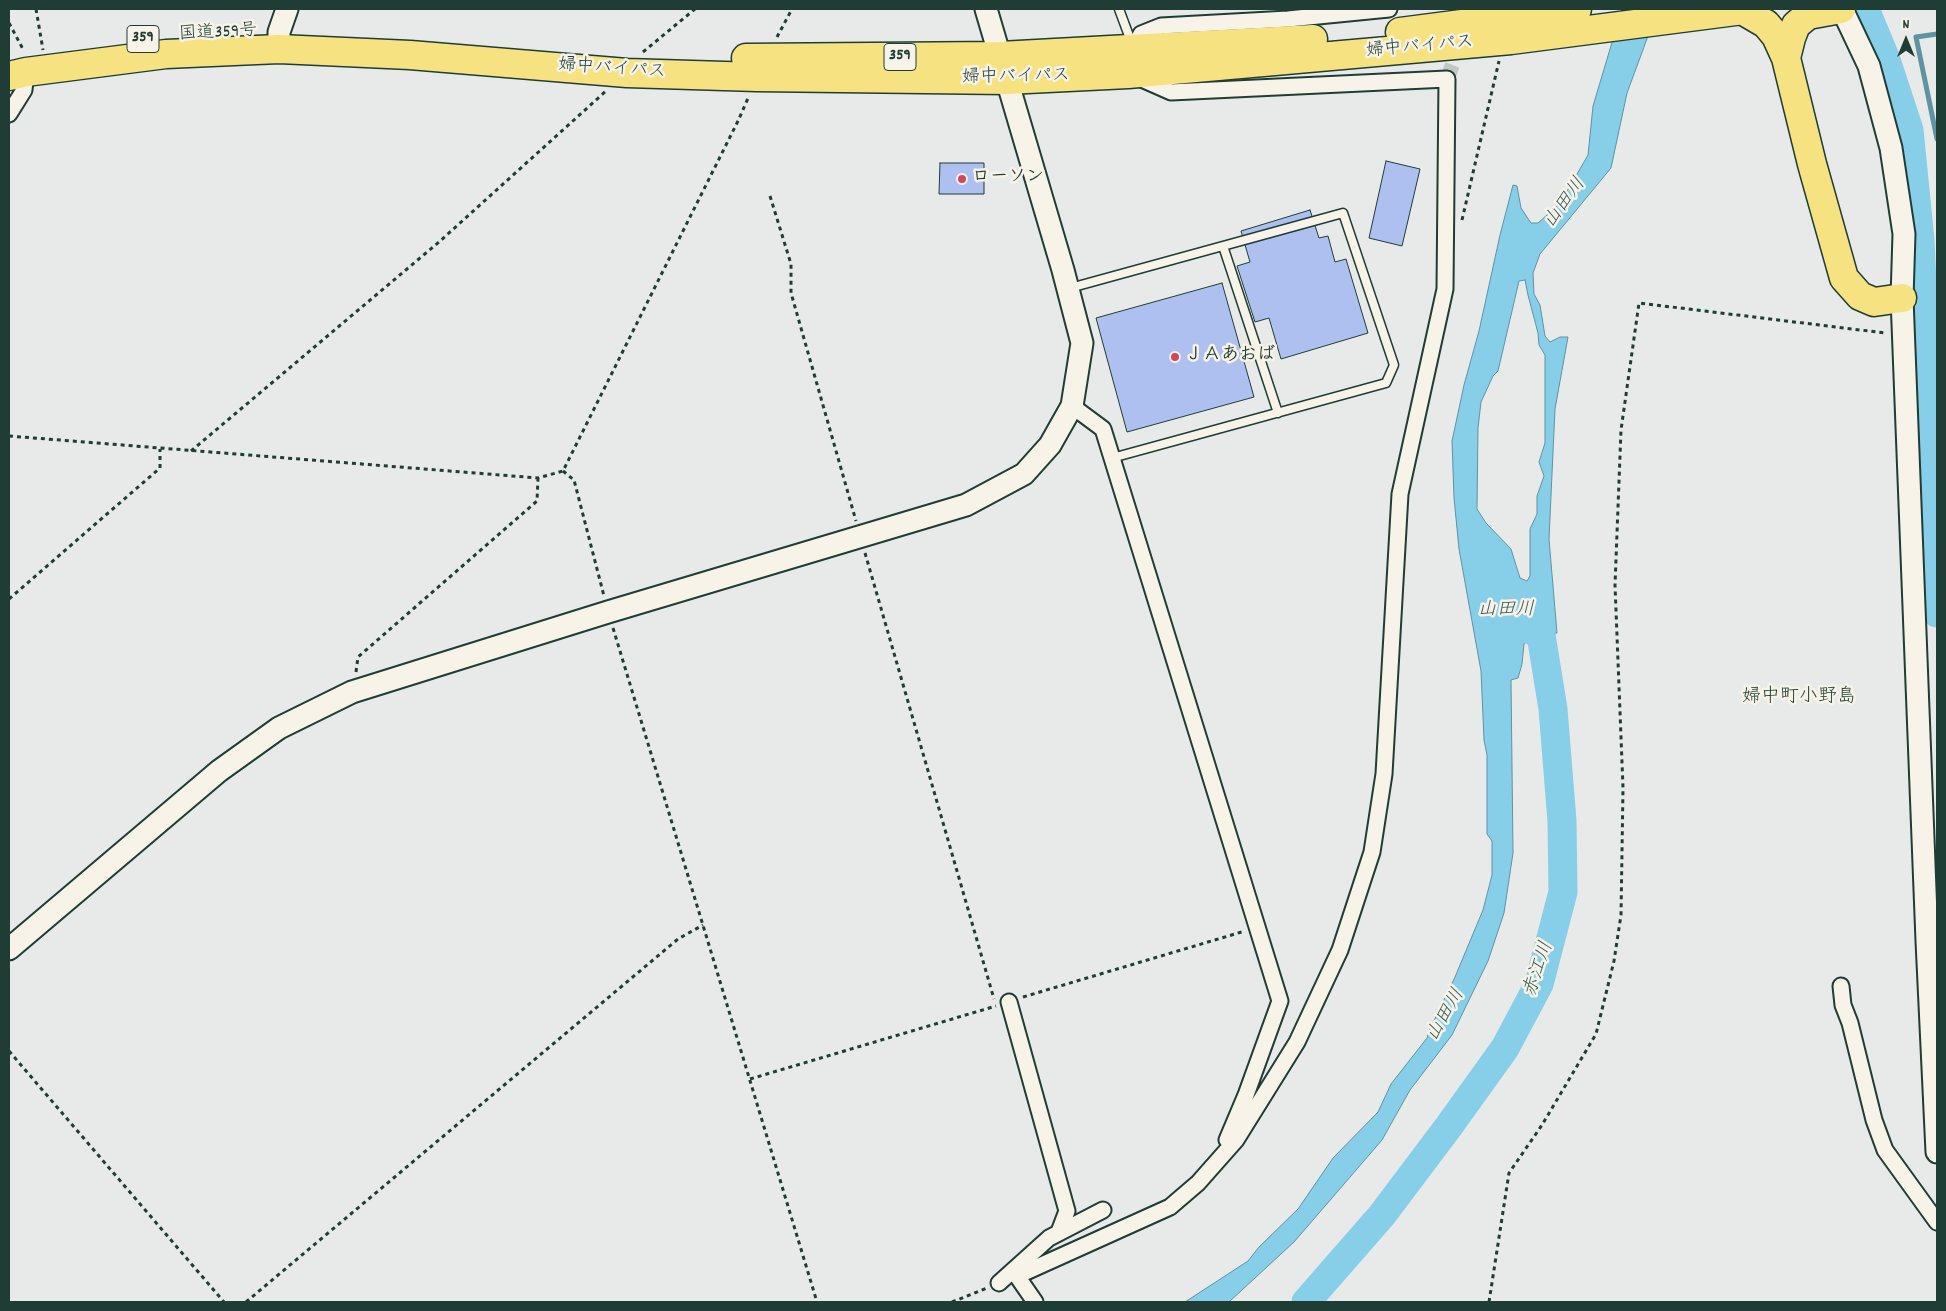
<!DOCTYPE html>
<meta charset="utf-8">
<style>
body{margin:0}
#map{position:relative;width:1946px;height:1311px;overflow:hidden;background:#e8e9e9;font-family:Dekko,sans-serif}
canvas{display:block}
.frame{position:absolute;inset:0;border:10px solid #1f3d34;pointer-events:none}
.north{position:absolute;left:1881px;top:15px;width:50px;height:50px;-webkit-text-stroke:4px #f7f3e8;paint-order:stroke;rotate:0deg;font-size:14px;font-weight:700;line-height:20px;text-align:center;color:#1f3d34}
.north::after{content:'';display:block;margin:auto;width:18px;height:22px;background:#1f3d34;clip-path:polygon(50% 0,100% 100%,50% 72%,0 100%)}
</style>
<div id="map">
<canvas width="1946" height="1311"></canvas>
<div class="frame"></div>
<div class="north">N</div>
</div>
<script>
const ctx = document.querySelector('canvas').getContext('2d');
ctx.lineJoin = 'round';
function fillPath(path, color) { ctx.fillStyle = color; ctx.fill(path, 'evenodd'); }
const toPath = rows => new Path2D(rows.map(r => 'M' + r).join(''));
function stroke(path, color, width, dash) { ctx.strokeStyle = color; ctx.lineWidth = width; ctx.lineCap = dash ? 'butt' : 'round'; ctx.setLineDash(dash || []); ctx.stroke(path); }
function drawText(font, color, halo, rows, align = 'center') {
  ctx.font = font + ' Dekko,"Klee One",sans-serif'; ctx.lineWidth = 5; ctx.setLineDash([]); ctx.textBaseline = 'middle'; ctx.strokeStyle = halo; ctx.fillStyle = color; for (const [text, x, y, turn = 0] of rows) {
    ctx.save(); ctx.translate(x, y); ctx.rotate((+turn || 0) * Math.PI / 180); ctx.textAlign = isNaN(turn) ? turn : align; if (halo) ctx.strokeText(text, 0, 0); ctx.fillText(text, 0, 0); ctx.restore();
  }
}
const water = toPath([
 [1622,9,1658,9,1627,93,1611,168,1540,254,1533,273,1534,294,1540,305,1545,336,1550,342,1560,337,1568,337,1555,409,1549,539,1557,633,1529,636,1524,644,1522,664,1518,678,1511,680,1513,853,1504,913,1488,961,1452,1035,1410,1090,1382,1140,1294,1242,1229,1302,1185,1302,1248,1261,1259,1247,1298,1209,1333,1158,1378,1112,1391,1084,1427,1038,1430,1029,1455,977,1483,910,1492,875,1492,841,1487,834,1487,755,1484,740,1481,671,1459,549,1454,498,1452,441,1464,385,1479,331,1500,235,1513,185,1517,186,1521,208,1531,223,1538,223,1557,206,1569,188,1588,155,1593,106,1622,9],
 [1525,280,1528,295,1538,333,1539,345,1545,355,1545,443,1539,462,1544,476,1537,496,1537,514,1530,529,1530,576,1527,581,1520,578,1511,549,1486,523,1477,509,1478,428,1481,402,1493,376,1498,371,1519,281,1525,280]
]);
fillPath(water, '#87cee8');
stroke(water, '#5d94a0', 1);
stroke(toPath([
 [1937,34,1916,37,1937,139]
]), '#5d94a0', 5);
stroke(toPath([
 [1865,9,1885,57,1909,130,1920,240,1937,613],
 [1306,1302,1382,1215,1449,1126,1505,1048,1539,984,1563,892,1562,821,1553,709,1541,635,1507,618]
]), '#87cee8', 29);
const building = toPath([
 [1386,161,1420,169,1402,246,1369,238,1386,161],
 [940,163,984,163,984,194,939,194,940,163],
 [1310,210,1319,238,1328,236,1335,262,1346,259,1368,333,1281,359,1269,318,1255,322,1237,266,1250,262,1241,231,1310,210],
 [1222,283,1254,397,1127,432,1096,318,1222,283]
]);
fillPath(building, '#aec0ef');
stroke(building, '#1f3d34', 1);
stroke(toPath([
 [1447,79,1462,41]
]), '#c0c7c5', 15, [15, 8]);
const lane = toPath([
 [1119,9,1132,44],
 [1223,246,1278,413],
 [1070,288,1343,213,1394,365,1386,383,1112,458]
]);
const street = toPath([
 [1133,49,1141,34,1161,26,1288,19,1389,9],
 [9,114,24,90,26,72],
 [1072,406,1103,429,1280,1001,1246,1095,1227,1140],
 [1841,986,1843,1005,1850,1023,1874,1120,1885,1150,1937,1222],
 [1009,1002,1067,1211,1059,1232],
 [999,1283,1049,1238,1103,1210],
 [1035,1302,1017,1276,1170,1207,1198,1183,1236,1140,1297,1042,1340,950,1372,852,1384,774,1400,494,1445,289,1447,79,1171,92,1137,77]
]);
const secondary = toPath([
 [1842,9,1869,66,1891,148,1904,234,1902,298,1927,941,1937,1152],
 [279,49,279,32,287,9],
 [9,949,219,771,279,728,352,692,608,612,966,505,1024,474,1050,445,1072,406,1082,343,1063,270,986,9]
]);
const highway = toPath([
 [1742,10,1766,24,1776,36,1786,58,1812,164,1844,278,1860,296,1874,302,1902,298],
 [1400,32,1577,9],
 [746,58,1000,56,1313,39],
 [1786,58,1791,38,1796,25,1808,15,1841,9],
 [9,76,26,72,166,54,279,49,410,55,627,73,757,77,1007,80,1128,74,1511,40,1751,9]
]);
stroke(lane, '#1f3d34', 11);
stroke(street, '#1f3d34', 19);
stroke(secondary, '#1f3d34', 25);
stroke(highway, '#1f3d34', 31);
stroke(toPath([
 [36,9,43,50],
 [9,23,24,51],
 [777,37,792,9],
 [643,52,695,9],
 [770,196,791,264,791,293,856,521],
 [1462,220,1499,61],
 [9,436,538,478,563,471,738,121,749,96],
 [191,451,439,242,606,91],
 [563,471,574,480,604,596],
 [865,553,994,999],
 [9,599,160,468,160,449],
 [613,628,817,1302],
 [356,672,358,657,537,501,538,478],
 [1023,997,1245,931],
 [9,1051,224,1302],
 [750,1079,996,1006],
 [246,1302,678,939,703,925],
 [952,1302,987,1288],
 [1489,1302,1509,1173,1542,1125,1596,1034,1614,961,1621,915,1623,788,1615,585,1621,430,1639,303,1885,333]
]), '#1f3d34', 3, [4, 4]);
stroke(lane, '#f7f3e8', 8);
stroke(street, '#f7f3e8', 15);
stroke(secondary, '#f7f3e8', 21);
stroke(highway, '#f6e281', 28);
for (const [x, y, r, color] of [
 [962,179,5,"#d1495b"],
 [1175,357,5,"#d1495b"]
]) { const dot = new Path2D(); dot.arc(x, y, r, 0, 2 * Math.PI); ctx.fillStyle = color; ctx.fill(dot); stroke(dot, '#f7f3e8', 2); }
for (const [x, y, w] of [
 [143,39,32],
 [900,57,32]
]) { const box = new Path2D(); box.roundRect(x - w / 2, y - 13.5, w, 27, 4); ctx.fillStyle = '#f7f3e8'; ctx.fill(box); stroke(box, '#1f3d34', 1); }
drawText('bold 16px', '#1f3d34', null, [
 ["359",143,39],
 ["359",900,57]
]);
drawText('18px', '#1f3d34', '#f7f3e8', [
 ["国道359号",218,34,-3],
 ["婦中バイパス",1420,48,-5],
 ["婦中バイパス",612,70,4],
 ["婦中バイパス",1016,78,-1]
]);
drawText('bold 18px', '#1f3d34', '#f7f3e8', [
 ["ローソン",972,179],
 ["ＪＡあおば",1185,357]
], 'left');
drawText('italic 19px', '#345a58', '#f7f3e8', [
 ["山田川",1566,204,-54],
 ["山田川",1506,611],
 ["赤江川",1540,970,-71],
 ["山田川",1447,1016,-60]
]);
drawText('19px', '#1f3d34', '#f7f3e8', [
 ["婦中町小野島",1799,698]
]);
</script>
